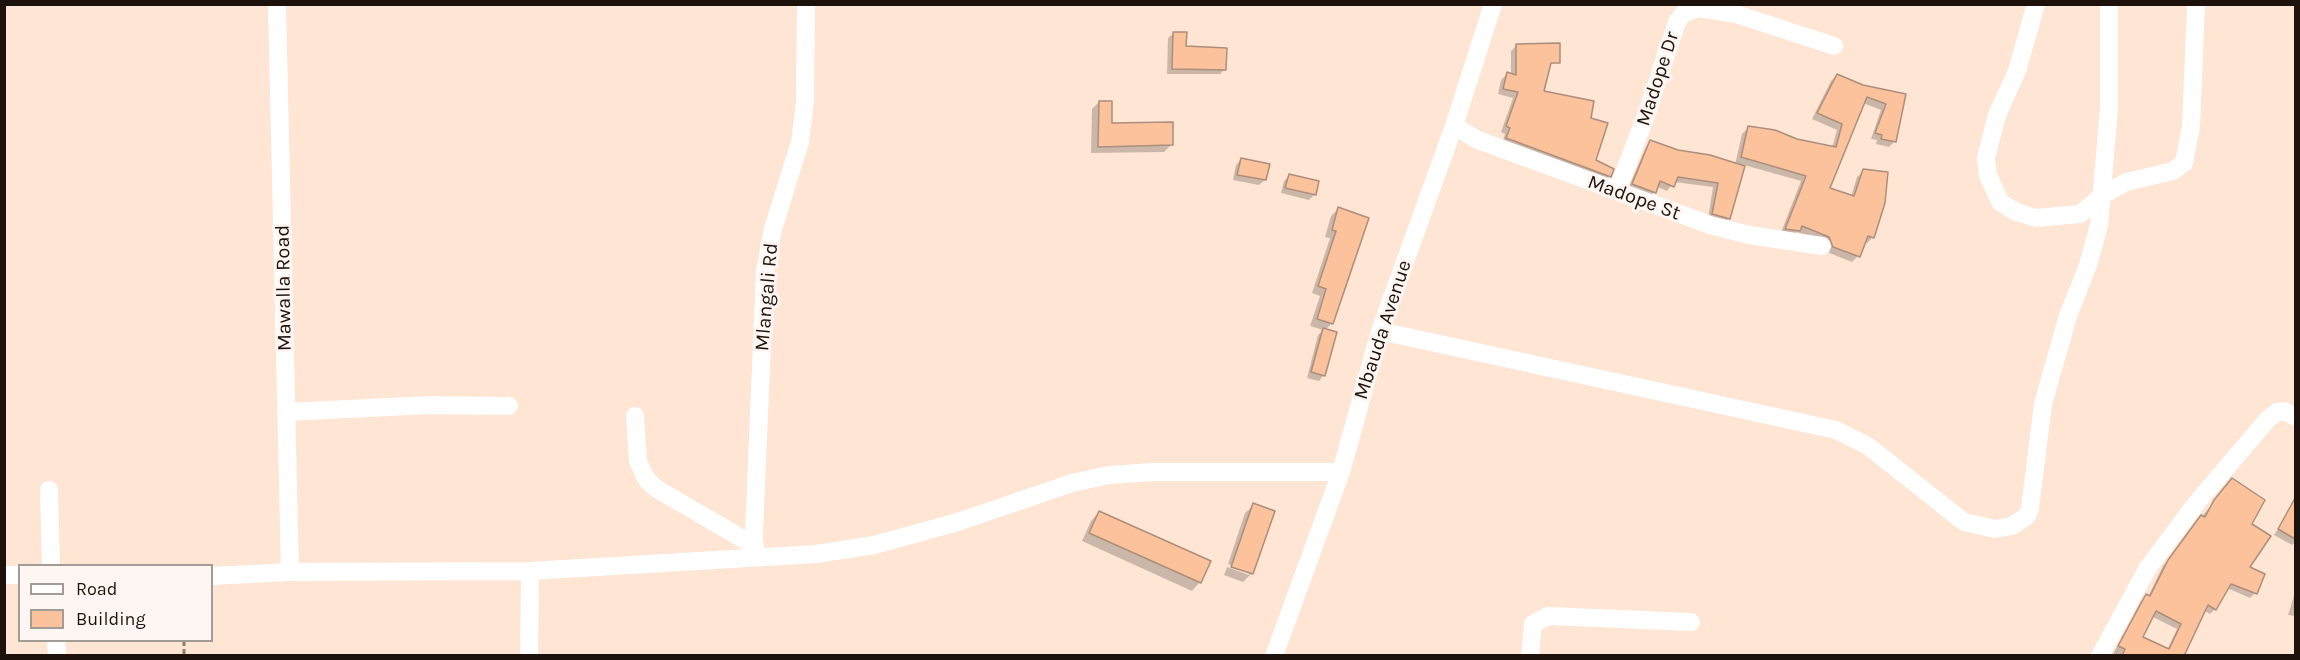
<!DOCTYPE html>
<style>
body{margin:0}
#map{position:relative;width:2300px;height:660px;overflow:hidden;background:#fee5d4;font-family:Karla,sans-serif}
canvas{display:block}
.frame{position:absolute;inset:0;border:6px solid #1d120b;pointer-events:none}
.legend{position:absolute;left:18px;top:564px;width:195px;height:78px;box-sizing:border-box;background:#fdf6f2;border:2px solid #a39b96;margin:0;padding:8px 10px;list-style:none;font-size:18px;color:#1d120b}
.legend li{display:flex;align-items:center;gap:12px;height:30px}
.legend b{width:30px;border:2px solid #a39b96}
</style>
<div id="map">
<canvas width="2300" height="660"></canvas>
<div class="frame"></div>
<ul class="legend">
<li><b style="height:8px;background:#fff"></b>Road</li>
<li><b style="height:16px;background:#fcc29b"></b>Building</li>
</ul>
</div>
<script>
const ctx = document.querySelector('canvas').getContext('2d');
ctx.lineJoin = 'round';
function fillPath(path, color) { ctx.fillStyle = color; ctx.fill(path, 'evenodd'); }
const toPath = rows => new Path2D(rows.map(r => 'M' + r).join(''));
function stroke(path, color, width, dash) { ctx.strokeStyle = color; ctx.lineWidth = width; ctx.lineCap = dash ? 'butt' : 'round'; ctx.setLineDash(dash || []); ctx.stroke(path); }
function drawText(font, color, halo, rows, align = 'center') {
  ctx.font = font + ' Karla,sans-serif'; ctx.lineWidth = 6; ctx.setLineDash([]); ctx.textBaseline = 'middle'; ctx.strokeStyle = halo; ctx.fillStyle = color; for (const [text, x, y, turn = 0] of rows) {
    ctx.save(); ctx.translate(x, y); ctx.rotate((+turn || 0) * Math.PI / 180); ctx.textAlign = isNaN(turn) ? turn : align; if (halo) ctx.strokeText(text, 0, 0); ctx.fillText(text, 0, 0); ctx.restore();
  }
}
fillPath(toPath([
 [1174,33,1185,47,1225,69,1220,74,1167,74,1168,38],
 [1517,45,1543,92,1589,119,1595,160,1609,176,1603,182,1502,144,1505,134,1501,132,1513,98,1498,94,1501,80,1507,74,1511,75,1511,51],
 [1837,75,1863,87,1904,95,1895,141,1889,147,1876,144,1877,140,1871,139,1881,110,1863,103,1828,189,1851,197,1857,177,1864,171,1873,237,1867,243,1864,242,1858,256,1852,262,1827,252,1824,243,1797,232,1793,237,1780,235,1801,181,1744,165,1729,218,1724,223,1708,219,1713,187,1674,182,1667,191,1658,187,1650,197,1628,189,1646,147,1651,142,1678,152,1735,165,1742,134,1748,128,1832,148,1837,130,1812,119,1831,81],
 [1099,102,1110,124,1172,144,1164,152,1091,153,1092,109],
 [1241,159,1265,180,1259,185,1233,180,1236,165],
 [1289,176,1315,194,1309,200,1281,193,1284,181],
 [1338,209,1367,218,1344,294,1332,323,1325,330,1324,375,1319,381,1307,378,1318,335,1323,330,1310,326,1320,296,1312,293,1330,238,1325,237,1331,216],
 [2227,485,2250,524,2248,568,2264,574,2255,593,2250,598,2227,588,2215,609,2210,614,2205,611,2183,656,2112,656,2141,601,2148,597,2163,566],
 [2151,616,2177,629,2167,650,2141,637],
 [1254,505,1273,512,1251,574,1243,582,1224,575,1227,567,1249,575,1249,571,1228,564,1245,513],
 [1099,512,1200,582,1192,591,1082,541,1091,521],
 [2289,512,2296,516,2296,541,2292,545,2274,535],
 [2296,589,2296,616,2288,615]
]), '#0003');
const building = toPath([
 [1173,32,1187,32,1186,46,1227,48,1226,70,1172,69,1173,32],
 [1560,43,1560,63,1551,63,1544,91,1594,101,1591,118,1608,123,1596,160,1614,169,1611,177,1506,138,1510,128,1506,126,1518,92,1503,89,1507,72,1516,75,1516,44,1560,43],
 [1837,74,1863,85,1906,94,1896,142,1881,139,1882,135,1875,133,1886,104,1867,97,1830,188,1854,196,1863,169,1888,172,1885,203,1874,238,1868,236,1860,257,1833,247,1829,237,1802,226,1800,231,1785,229,1806,176,1741,157,1748,126,1775,130,1797,139,1836,147,1842,124,1817,113,1837,74],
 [1099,101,1112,101,1112,123,1173,122,1173,145,1098,147,1099,101],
 [1650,140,1678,150,1710,155,1745,166,1730,219,1712,214,1718,183,1678,177,1674,187,1660,181,1656,193,1632,184,1650,140],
 [1241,158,1270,164,1266,180,1237,175,1241,158],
 [1289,174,1319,181,1316,195,1285,188,1289,174],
 [1338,207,1369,218,1333,324,1317,319,1326,289,1318,286,1336,231,1332,230,1338,207],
 [1323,328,1337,332,1325,376,1311,372,1323,328],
 [2232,478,2265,500,2252,524,2271,536,2250,567,2265,574,2257,594,2231,584,2216,610,2208,605,2184,656,2122,656,2125,649,2118,646,2146,594,2150,596,2168,560,2201,515,2205,517,2214,500,2232,478],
 [2156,611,2181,624,2169,649,2143,637,2156,611],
 [2295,498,2295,539,2278,529,2295,498],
 [1253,503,1275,511,1253,574,1231,567,1253,503],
 [1099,511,1211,561,1201,583,1089,533,1099,511]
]);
fillPath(building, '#fcc29b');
stroke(building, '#ac8e7c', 1.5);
stroke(toPath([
 [184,640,184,656]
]), '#928074', 3, [6, 3]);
stroke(toPath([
 [277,4,290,572],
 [2036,4,2017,71,1997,115,1986,158,1988,175,2000,202,2016,212,2036,218,2080,214,2103,195,2126,182,2173,171,2184,163,2191,127,2196,4],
 [1454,126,1478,140,1710,225,1749,235,1822,246],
 [1617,191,1647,113,1677,22,1684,13,1698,8,1736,14,1834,46],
 [1380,331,1836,430,1868,446,1964,522,1995,529,2012,526,2027,516,2030,508,2043,404,2068,316,2088,265,2099,225,2109,108,2109,4],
 [287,412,430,405,509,406],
 [635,416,638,462,647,480,657,489,755,546],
 [49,490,51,566],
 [753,557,765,272,773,229,800,142,805,102,806,4],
 [4,575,20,575],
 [212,576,290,572,530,571,816,554,874,545,958,522,1072,483,1109,475,1153,472,1341,472],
 [56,640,57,656],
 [529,656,530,571],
 [1274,656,1341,472,1380,331,1454,126,1493,4],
 [1530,656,1533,624,1548,616,1691,622],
 [2100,656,2147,569,2198,501,2268,419,2277,412,2284,411,2296,417]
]), '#fff', 18);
drawText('20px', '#1d120b', '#fdf6f2', [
 ["Madope Dr",1658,79,-72],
 ["Madope St",1634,198,20],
 ["Mawalla Road",284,288,-91],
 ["Mlangali Rd",767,297,-85],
 ["Mbauda Avenue",1383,330,-72]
]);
</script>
